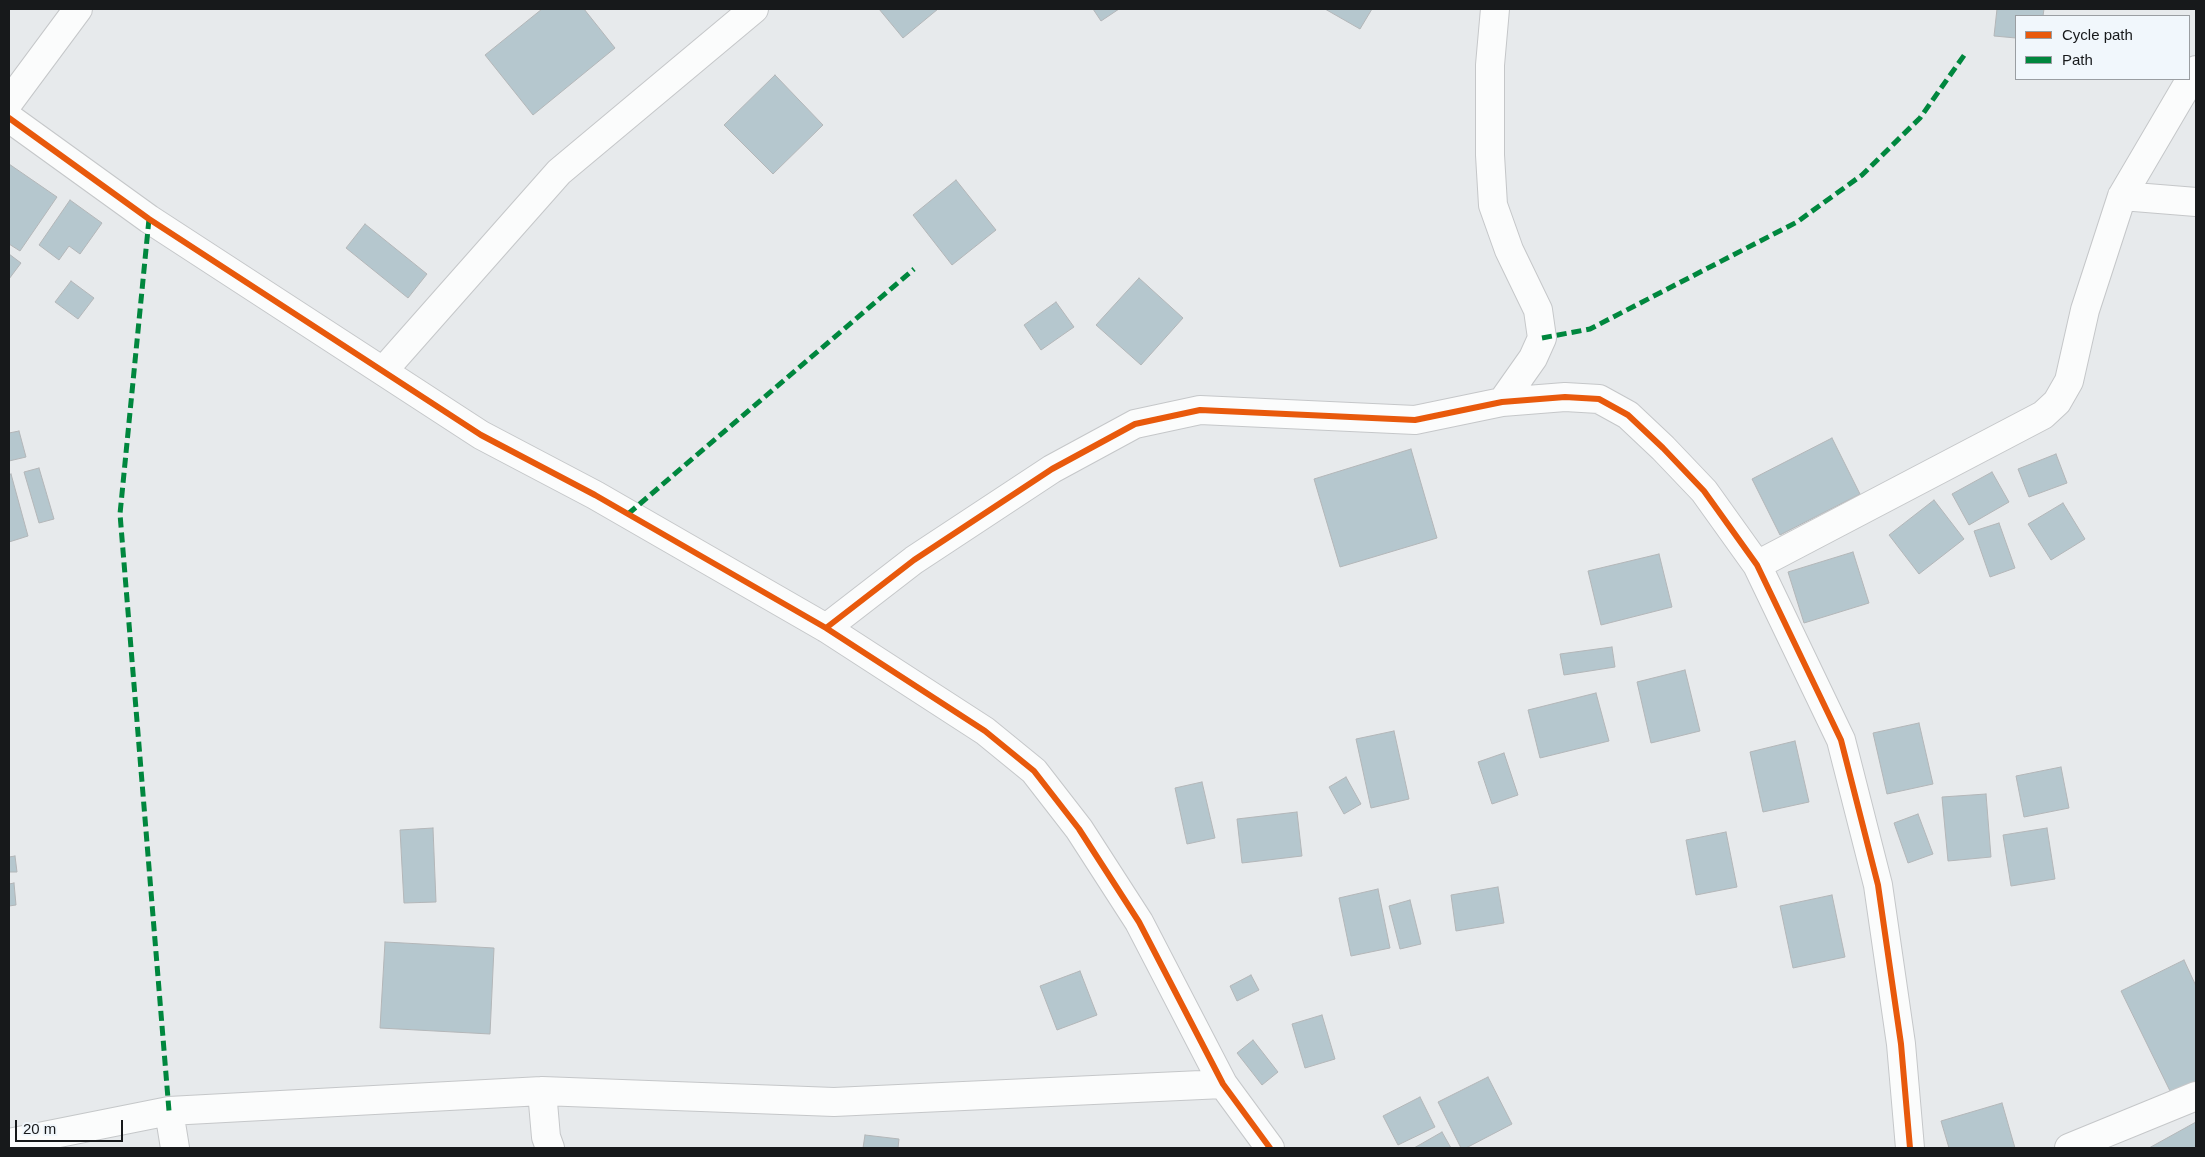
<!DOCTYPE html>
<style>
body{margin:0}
#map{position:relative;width:2205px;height:1157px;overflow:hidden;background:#e7eaec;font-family:Helvetica,sans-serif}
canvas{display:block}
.frame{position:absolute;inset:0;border:10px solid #17191b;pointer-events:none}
.legend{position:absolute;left:2015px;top:15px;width:175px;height:65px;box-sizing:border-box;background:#f1f7fc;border:1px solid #9a9ea2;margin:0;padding:6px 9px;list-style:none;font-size:15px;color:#17191b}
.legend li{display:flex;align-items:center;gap:10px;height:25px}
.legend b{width:25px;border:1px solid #9a9ea2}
.scale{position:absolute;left:15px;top:1120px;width:108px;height:22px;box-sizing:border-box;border:2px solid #17191b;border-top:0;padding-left:6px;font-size:15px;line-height:18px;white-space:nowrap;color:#17191b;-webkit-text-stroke:4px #f1f7fc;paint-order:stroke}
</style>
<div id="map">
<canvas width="2205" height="1157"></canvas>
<div class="frame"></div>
<ul class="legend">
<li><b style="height:6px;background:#e8590c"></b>Cycle path</li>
<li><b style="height:6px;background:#00873e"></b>Path</li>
</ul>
<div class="scale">20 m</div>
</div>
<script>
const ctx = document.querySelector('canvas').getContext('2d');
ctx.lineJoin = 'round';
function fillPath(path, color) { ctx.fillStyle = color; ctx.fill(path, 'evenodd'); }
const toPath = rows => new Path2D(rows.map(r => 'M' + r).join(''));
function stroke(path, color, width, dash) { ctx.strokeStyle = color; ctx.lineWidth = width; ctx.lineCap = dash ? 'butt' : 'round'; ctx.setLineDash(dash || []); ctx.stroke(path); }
const building = toPath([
 [542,9,584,9,615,48,533,115,485,55,542,9],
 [879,9,938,9,903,38,879,9],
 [1093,9,1119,9,1101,21,1093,9],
 [1325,9,1372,9,1360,29,1325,9],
 [1997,9,2044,9,2043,16,2016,16,2016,38,1994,36,1997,9],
 [775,75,823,125,773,174,724,125,775,75],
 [9,164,57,197,20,251,9,244,9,164],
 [956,180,996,230,952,265,913,215,956,180],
 [70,200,102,223,80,254,69,246,59,260,39,245,70,200],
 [365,224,427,274,408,298,346,248,365,224],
 [9,254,21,263,9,279,9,254],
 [1139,278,1183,318,1141,365,1096,325,1139,278],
 [71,281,94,298,78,319,55,302,71,281],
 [1056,302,1074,327,1041,350,1024,325,1056,302],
 [19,431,26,457,9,461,9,433,19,431],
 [1832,438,1860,494,1780,535,1752,479,1832,438],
 [1411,449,1437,538,1340,567,1314,479,1411,449],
 [2056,454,2067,483,2029,497,2018,469,2056,454],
 [39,468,54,519,39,523,24,472,39,468],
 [1992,472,2009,502,1969,525,1952,494,1992,472],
 [11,474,28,536,9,542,9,475,11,474],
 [1934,500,1964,539,1919,574,1889,535,1934,500],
 [2063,503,2085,539,2051,560,2028,524,2063,503],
 [1999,523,2015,568,1990,577,1974,531,1999,523],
 [1853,552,1869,603,1804,623,1788,572,1853,552],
 [1659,554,1672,607,1601,625,1588,571,1659,554],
 [1612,647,1615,667,1564,675,1560,654,1612,647],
 [1685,670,1700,731,1651,743,1637,682,1685,670],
 [1596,693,1609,741,1540,758,1528,710,1596,693],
 [1919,723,1933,784,1887,794,1873,733,1919,723],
 [1394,731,1409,799,1371,808,1356,739,1394,731],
 [1795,741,1809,802,1763,812,1750,752,1795,741],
 [1504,753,1518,795,1492,804,1478,762,1504,753],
 [2061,767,2069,808,2024,817,2016,776,2061,767],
 [1346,777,1361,804,1344,814,1329,787,1346,777],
 [1202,782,1215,838,1187,844,1175,788,1202,782],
 [1986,794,1991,857,1948,861,1942,797,1986,794],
 [1297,812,1302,856,1242,863,1237,819,1297,812],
 [1918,814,1933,854,1908,863,1894,823,1918,814],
 [433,828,436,902,404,903,400,830,433,828],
 [2047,828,2055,879,2011,886,2003,835,2047,828],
 [1726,832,1737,887,1696,895,1686,840,1726,832],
 [15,856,17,872,9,872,9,857,15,856],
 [14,883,16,905,9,906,9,884,14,883],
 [1498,887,1504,923,1456,931,1451,895,1498,887],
 [1378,889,1390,948,1351,956,1339,898,1378,889],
 [1832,895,1845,957,1793,968,1780,906,1832,895],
 [1410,900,1421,944,1400,949,1389,906,1410,900],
 [385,942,494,948,490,1034,380,1028,385,942],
 [2184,960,2196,986,2196,1082,2172,1095,2121,991,2184,960],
 [1080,971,1097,1015,1057,1030,1040,986,1080,971],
 [1251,975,1259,990,1237,1001,1230,986,1251,975],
 [1322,1015,1335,1059,1305,1068,1292,1024,1322,1015],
 [1253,1040,1278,1072,1262,1085,1237,1053,1253,1040],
 [1488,1077,1512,1124,1466,1148,1461,1148,1438,1102,1488,1077],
 [1420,1097,1435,1127,1398,1145,1383,1116,1420,1097],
 [2002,1103,2015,1148,1949,1148,1941,1121,2002,1103],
 [2196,1122,2196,1148,2149,1148,2196,1122],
 [1442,1132,1451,1148,1414,1148,1442,1132],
 [865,1135,899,1139,898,1148,863,1148,865,1135]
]);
fillPath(building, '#b5c7ce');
stroke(building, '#b3b6b8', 1);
const minor = toPath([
 [1495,9,1490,65,1490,155,1493,205,1509,250,1538,310,1542,338,1533,358,1502,402],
 [9,102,78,9],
 [9,118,149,219,481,435,595,495,826,628,985,731,1034,771,1079,829,1139,922,1223,1084,1270,1148],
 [2122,196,2196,202],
 [383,371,559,172,754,9],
 [1757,565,2043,415,2057,402,2069,381,2085,310,2122,196,2196,70],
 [826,628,914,560,1052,469,1135,424,1200,410,1415,420,1502,402,1565,397,1599,399,1628,415,1663,448,1704,491,1757,565,1841,740,1878,885,1901,1044,1910,1148],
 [542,1091,546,1137,550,1148],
 [169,1111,175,1148],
 [9,1143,169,1111,542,1091,834,1102,1223,1084],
 [2069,1148,2196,1096]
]);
stroke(minor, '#c5c7c9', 30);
stroke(minor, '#fbfcfc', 28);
stroke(toPath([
 [149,219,120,514,169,1111],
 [1542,338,1590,329,1797,222,1862,175,1920,118,1965,54],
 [628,514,914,269]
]), '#00873e', 5, [10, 5]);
stroke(toPath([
 [9,118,149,219,481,435,595,495,826,628,985,731,1034,771,1079,829,1139,922,1223,1084,1270,1148],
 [826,628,914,560,1052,469,1135,424,1200,410,1415,420,1502,402,1565,397,1599,399,1628,415,1663,448,1704,491,1757,565,1841,740,1878,885,1901,1044,1910,1148]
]), '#e8590c', 6);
</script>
